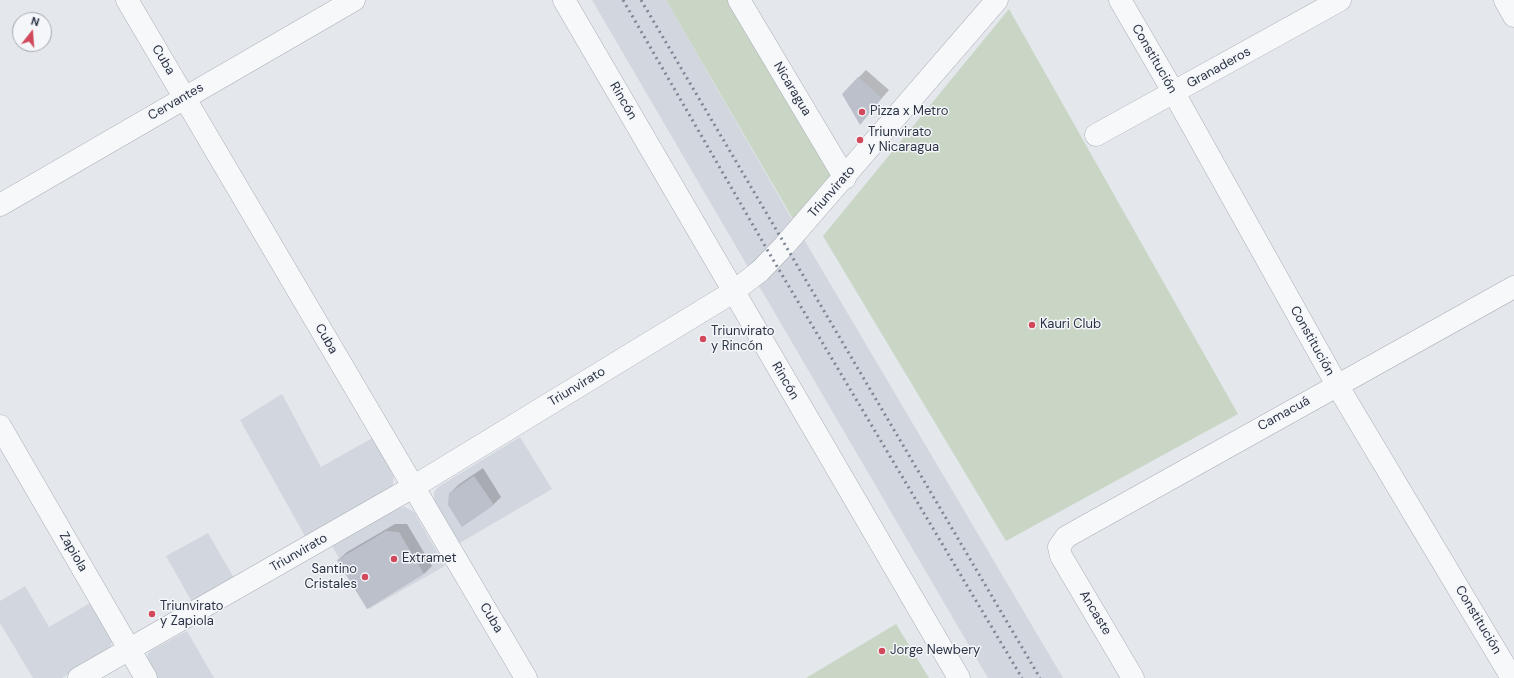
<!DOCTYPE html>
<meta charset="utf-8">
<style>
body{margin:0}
#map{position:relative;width:1514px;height:678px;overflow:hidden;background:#e4e7ec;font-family:"DM Sans",sans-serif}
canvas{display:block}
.north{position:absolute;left:12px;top:12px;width:40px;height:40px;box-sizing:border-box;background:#f4f6f9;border:1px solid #a4a8b1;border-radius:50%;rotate:17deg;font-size:11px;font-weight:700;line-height:16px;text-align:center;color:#2b3445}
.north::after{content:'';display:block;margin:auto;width:14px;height:18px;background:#d1495b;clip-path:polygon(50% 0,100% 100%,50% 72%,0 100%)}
</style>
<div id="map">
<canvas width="1514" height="678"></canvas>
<div class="north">N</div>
</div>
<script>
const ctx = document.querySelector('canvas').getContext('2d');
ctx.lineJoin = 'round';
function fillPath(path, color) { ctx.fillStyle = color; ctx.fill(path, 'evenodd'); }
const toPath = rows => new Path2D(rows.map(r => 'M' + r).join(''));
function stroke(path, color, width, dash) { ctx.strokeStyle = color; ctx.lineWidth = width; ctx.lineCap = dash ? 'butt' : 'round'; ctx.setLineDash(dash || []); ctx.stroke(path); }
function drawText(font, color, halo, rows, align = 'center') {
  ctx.font = font + ' "DM Sans",sans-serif'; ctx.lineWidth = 3; ctx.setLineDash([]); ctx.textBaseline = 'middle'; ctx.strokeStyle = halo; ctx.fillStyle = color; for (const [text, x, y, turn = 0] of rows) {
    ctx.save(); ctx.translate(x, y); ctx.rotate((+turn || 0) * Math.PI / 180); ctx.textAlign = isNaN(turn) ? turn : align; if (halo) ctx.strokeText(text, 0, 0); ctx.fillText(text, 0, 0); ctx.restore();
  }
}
fillPath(toPath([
 [592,0,666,0,789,214,1063,678,988,678],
 [282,394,321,467,374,437,394,471,393,484,389,491,306,538,240,420],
 [520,437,552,489,458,544,434,500,434,492,438,487],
 [405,507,414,512,445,566,369,609,332,546,399,508],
 [208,533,234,578,192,602,166,556],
 [25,586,49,627,92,602,113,638,109,650,62,678,33,678,0,623,0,601],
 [187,631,214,678,157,678,147,660,148,654,152,650]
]), '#d2d6de');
fillPath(toPath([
 [666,0,731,0,835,173,793,219],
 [1009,9,1238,414,1006,541,823,236],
 [896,624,929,678,806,678]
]), '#c9d6c5');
fillPath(toPath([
 [866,70,889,90,860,123,858,78],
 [483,468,501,497,493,505,450,493,458,485],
 [395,524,407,524,432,566,424,574,338,560,347,552]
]), '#0003');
fillPath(toPath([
 [858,77,882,98,860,125,842,94],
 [474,476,494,505,462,527,448,505,449,493],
 [386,531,399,532,424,574,367,609,337,560]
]), '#bbc0ca');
const minor = toPath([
 [127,0,526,678],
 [564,0,959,678],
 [739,0,845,178],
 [1120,0,1174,93,1337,385,1512,678],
 [1505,0,1514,16],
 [1096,135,1340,0],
 [0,205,354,0],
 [0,426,146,678],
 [1133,678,1061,556,1059,547,1066,537,1514,287]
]);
const tertiary = toPath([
 [79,678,413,487,733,292,760,271,784,246,997,0]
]);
stroke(minor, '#a9aeb7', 23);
stroke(tertiary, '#a9aeb7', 23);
stroke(minor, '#f7f8fa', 22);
stroke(tertiary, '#f7f8fa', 22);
stroke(toPath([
 [623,0,772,258,1022,678],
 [641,0,1040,678]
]), '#7d8696', 3, [2, 4]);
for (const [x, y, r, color] of [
 [862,112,4,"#d1495b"],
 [860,140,4,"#d1495b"],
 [1032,325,4,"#d1495b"],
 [703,339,4,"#d1495b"],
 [394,559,4,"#d1495b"],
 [365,577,4,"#d1495b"],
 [152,614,4,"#d1495b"],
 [882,651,4,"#d1495b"]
]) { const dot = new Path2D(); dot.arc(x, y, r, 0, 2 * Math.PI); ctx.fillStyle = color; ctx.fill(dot); stroke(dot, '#f4f6f9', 1.5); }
drawText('13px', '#2b3445', '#f4f6f9', [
 ["Constitución",1154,59,60],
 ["Cuba",163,60,59],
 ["Granaderos",1219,68,-29],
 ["Nicaragua",792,89,59],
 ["Rincón",623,101,60],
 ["Cervantes",176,102,-30],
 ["Triunvirato",832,192,-49],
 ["Cuba",326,339,60],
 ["Constitución",1312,341,61],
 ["Rincón",785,381,60],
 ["Triunvirato",577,387,-31],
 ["Camacuá",1284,414,-29],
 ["Zapiola",73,552,60],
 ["Triunvirato",299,553,-30],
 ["Ancaste",1095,613,59],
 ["Cuba",491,618,59],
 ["Constitución",1478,620,59]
]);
drawText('13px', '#2b3445', '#f4f6f9', [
 ["Pizza x Metro",870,112],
 ["Triunvirato",868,133],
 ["y Nicaragua",868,148],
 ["Kauri Club",1040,325],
 ["Triunvirato",711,332],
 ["y Rincón",711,347],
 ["Extramet",402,559],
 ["Santino",357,570,"right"],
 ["Cristales",357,585,"right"],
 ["Triunvirato",160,607],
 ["y Zapiola",160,622],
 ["Jorge Newbery",890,651]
], 'left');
</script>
